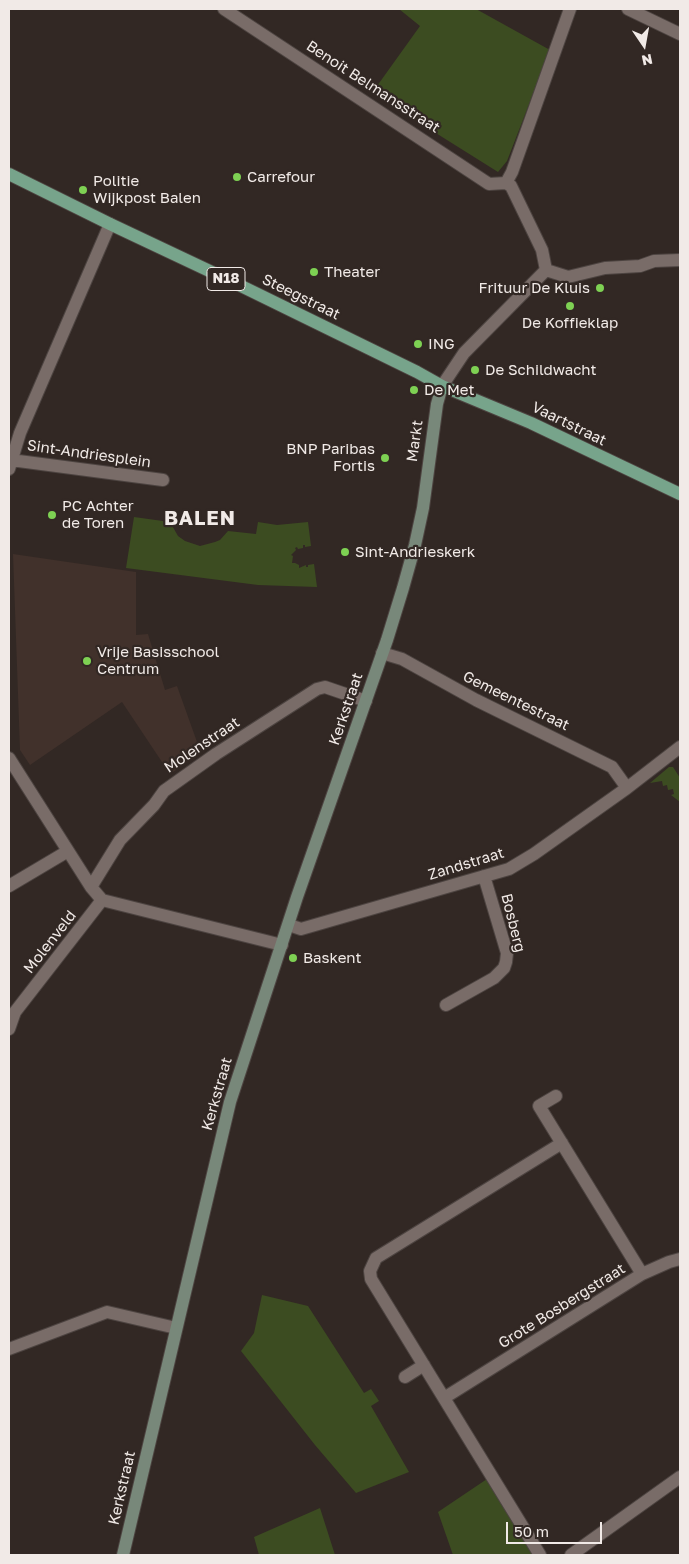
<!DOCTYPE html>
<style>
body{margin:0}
#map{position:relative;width:689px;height:1564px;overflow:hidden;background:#322824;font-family:"Golos Text",sans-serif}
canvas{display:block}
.frame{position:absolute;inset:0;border:10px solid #f1eae7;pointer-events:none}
.north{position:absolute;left:619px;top:20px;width:50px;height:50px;-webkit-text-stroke:4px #322824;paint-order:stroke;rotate:168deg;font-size:14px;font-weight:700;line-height:20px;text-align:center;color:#f1eae7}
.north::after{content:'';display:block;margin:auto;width:18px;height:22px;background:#f1eae7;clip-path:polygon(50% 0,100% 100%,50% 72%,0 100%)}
.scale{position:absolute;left:506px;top:1522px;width:96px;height:22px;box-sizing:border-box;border:2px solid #f1eae7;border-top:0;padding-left:6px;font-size:15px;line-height:18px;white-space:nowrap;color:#f1eae7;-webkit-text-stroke:4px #322824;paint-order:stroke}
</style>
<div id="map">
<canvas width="689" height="1564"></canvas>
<div class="frame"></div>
<div class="north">N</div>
<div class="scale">50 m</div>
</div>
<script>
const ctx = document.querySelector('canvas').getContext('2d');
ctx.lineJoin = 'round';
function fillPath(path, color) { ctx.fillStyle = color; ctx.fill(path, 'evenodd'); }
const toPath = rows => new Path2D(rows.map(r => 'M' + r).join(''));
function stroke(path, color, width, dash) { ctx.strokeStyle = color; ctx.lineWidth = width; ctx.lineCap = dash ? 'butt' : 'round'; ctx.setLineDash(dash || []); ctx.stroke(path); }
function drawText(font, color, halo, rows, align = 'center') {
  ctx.font = font + ' "Golos Text",sans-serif'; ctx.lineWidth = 4.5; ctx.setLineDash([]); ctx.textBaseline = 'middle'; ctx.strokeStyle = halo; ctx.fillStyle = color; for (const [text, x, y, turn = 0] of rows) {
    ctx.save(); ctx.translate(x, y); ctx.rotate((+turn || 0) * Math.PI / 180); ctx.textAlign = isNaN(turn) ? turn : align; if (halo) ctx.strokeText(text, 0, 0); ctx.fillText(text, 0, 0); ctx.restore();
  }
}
fillPath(toPath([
 [13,554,136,572,136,635,148,634,165,690,177,686,201,753,170,774,122,702,30,765,20,750]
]), '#41312b');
fillPath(toPath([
 [399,9,476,9,550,50,507,161,498,172,372,93,420,26],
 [134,517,170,522,178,536,185,541,200,546,215,542,220,540,228,531,256,534,258,522,277,525,308,522,311,546,305,547,305,545,303,545,303,548,298,549,297,547,295,548,296,550,291,555,293,556,292,563,295,563,299,565,299,568,306,565,306,567,308,567,308,565,314,564,317,587,258,585,126,568],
 [669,767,673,767,680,778,680,802,671,795,674,794,673,789,668,790,667,785,663,786,662,781,650,783],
 [262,1295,308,1306,364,1393,371,1389,379,1401,371,1406,409,1472,356,1493,315,1445,241,1351,254,1333],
 [487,1479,532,1554,532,1555,453,1555,438,1512],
 [320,1508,335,1555,259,1555,254,1537]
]), '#3c4c21');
const street = toPath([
 [224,9,489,184,506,183,511,186,542,250,546,270],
 [628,9,680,34],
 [506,183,512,172,570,9],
 [546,270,568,277,605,268,640,266,654,261,680,260],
 [442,386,464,353,546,270],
 [11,460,163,480],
 [9,469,20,433,110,224],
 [382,653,402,659,476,700,612,767,627,788],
 [9,758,91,887,102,900,282,945],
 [9,886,68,851],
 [91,887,120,840,154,805,164,791,216,754,317,689,325,687,366,701],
 [289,925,301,929,509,869,534,854,627,788,680,747],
 [446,1005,494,978,504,968,506,962,507,953,484,876],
 [9,1029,15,1012,102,900],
 [556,1096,539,1106,642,1274],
 [9,1349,107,1312,176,1328],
 [405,1377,424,1365],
 [444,1398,642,1274,669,1262,680,1259],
 [540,1555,371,1279,370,1271,376,1258,562,1143],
 [571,1555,680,1477]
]);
const secondary = toPath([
 [123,1555,230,1102,297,897,387,640,403,588,415,545,423,508,437,404,442,386]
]);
const primary = toPath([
 [9,174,110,224,235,283,417,372,442,386,531,423,680,494]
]);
stroke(street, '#4d4441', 14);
stroke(secondary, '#4d4441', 14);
stroke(primary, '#4d4441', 14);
stroke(street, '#796c68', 12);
stroke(secondary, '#78887a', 12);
stroke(primary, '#77a48b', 12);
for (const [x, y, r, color] of [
 [237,177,5,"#7ed153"],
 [83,190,5,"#7ed153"],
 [314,272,5,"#7ed153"],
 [600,288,5,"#7ed153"],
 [570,306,5,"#7ed153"],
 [418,344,5,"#7ed153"],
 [475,370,5,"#7ed153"],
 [414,390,5,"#7ed153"],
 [385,458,5,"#7ed153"],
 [52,515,5,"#7ed153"],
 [345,552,5,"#7ed153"],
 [87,661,5,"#7ed153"],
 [293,958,5,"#7ed153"]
]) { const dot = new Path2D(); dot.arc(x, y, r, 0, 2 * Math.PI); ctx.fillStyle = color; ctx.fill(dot); stroke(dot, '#322824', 2); }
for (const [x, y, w] of [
 [226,279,38]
]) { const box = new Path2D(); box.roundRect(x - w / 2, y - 11.5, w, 23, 4); ctx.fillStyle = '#322824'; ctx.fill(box); stroke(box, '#f1eae7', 1); }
drawText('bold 14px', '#f1eae7', null, [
 ["N18",226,279]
]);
drawText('15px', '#f1eae7', '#322824', [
 ["Benoit Belmansstraat",373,87,33],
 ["Steegstraat",301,297,26],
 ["Vaartstraat",569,424,26],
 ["Markt",415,441,-82],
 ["Sint-Andriesplein",89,454,8],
 ["Gemeentestraat",516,701,26],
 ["Kerkstraat",346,709,-71],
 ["Molenstraat",202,745,-34],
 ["Zandstraat",466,864,-17],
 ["Bosberg",513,923,76],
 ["Molenveld",50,942,-52],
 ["Kerkstraat",217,1094,-74],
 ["Grote Bosbergstraat",562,1306,-32],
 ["Kerkstraat",122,1488,-77]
]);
drawText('15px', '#f1eae7', '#322824', [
 ["Carrefour",247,177],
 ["Politie",93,181],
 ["Wijkpost Balen",93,198],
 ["Theater",324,272],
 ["Frituur De Kluis",590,288,"right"],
 ["De Koffieklap",570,323,"center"],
 ["ING",428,344],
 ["De Schildwacht",485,370],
 ["De Met",424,390],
 ["BNP Paribas",375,449,"right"],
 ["Fortis",375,466,"right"],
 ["PC Achter",62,506],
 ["de Toren",62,523],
 ["Sint-Andrieskerk",355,552],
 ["Vrije Basisschool",97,652],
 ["Centrum",97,669],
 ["Baskent",303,958]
], 'left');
ctx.letterSpacing = '1px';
drawText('bold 20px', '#f1eae7', '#322824', [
 ["BALEN",200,519]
]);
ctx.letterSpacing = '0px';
</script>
